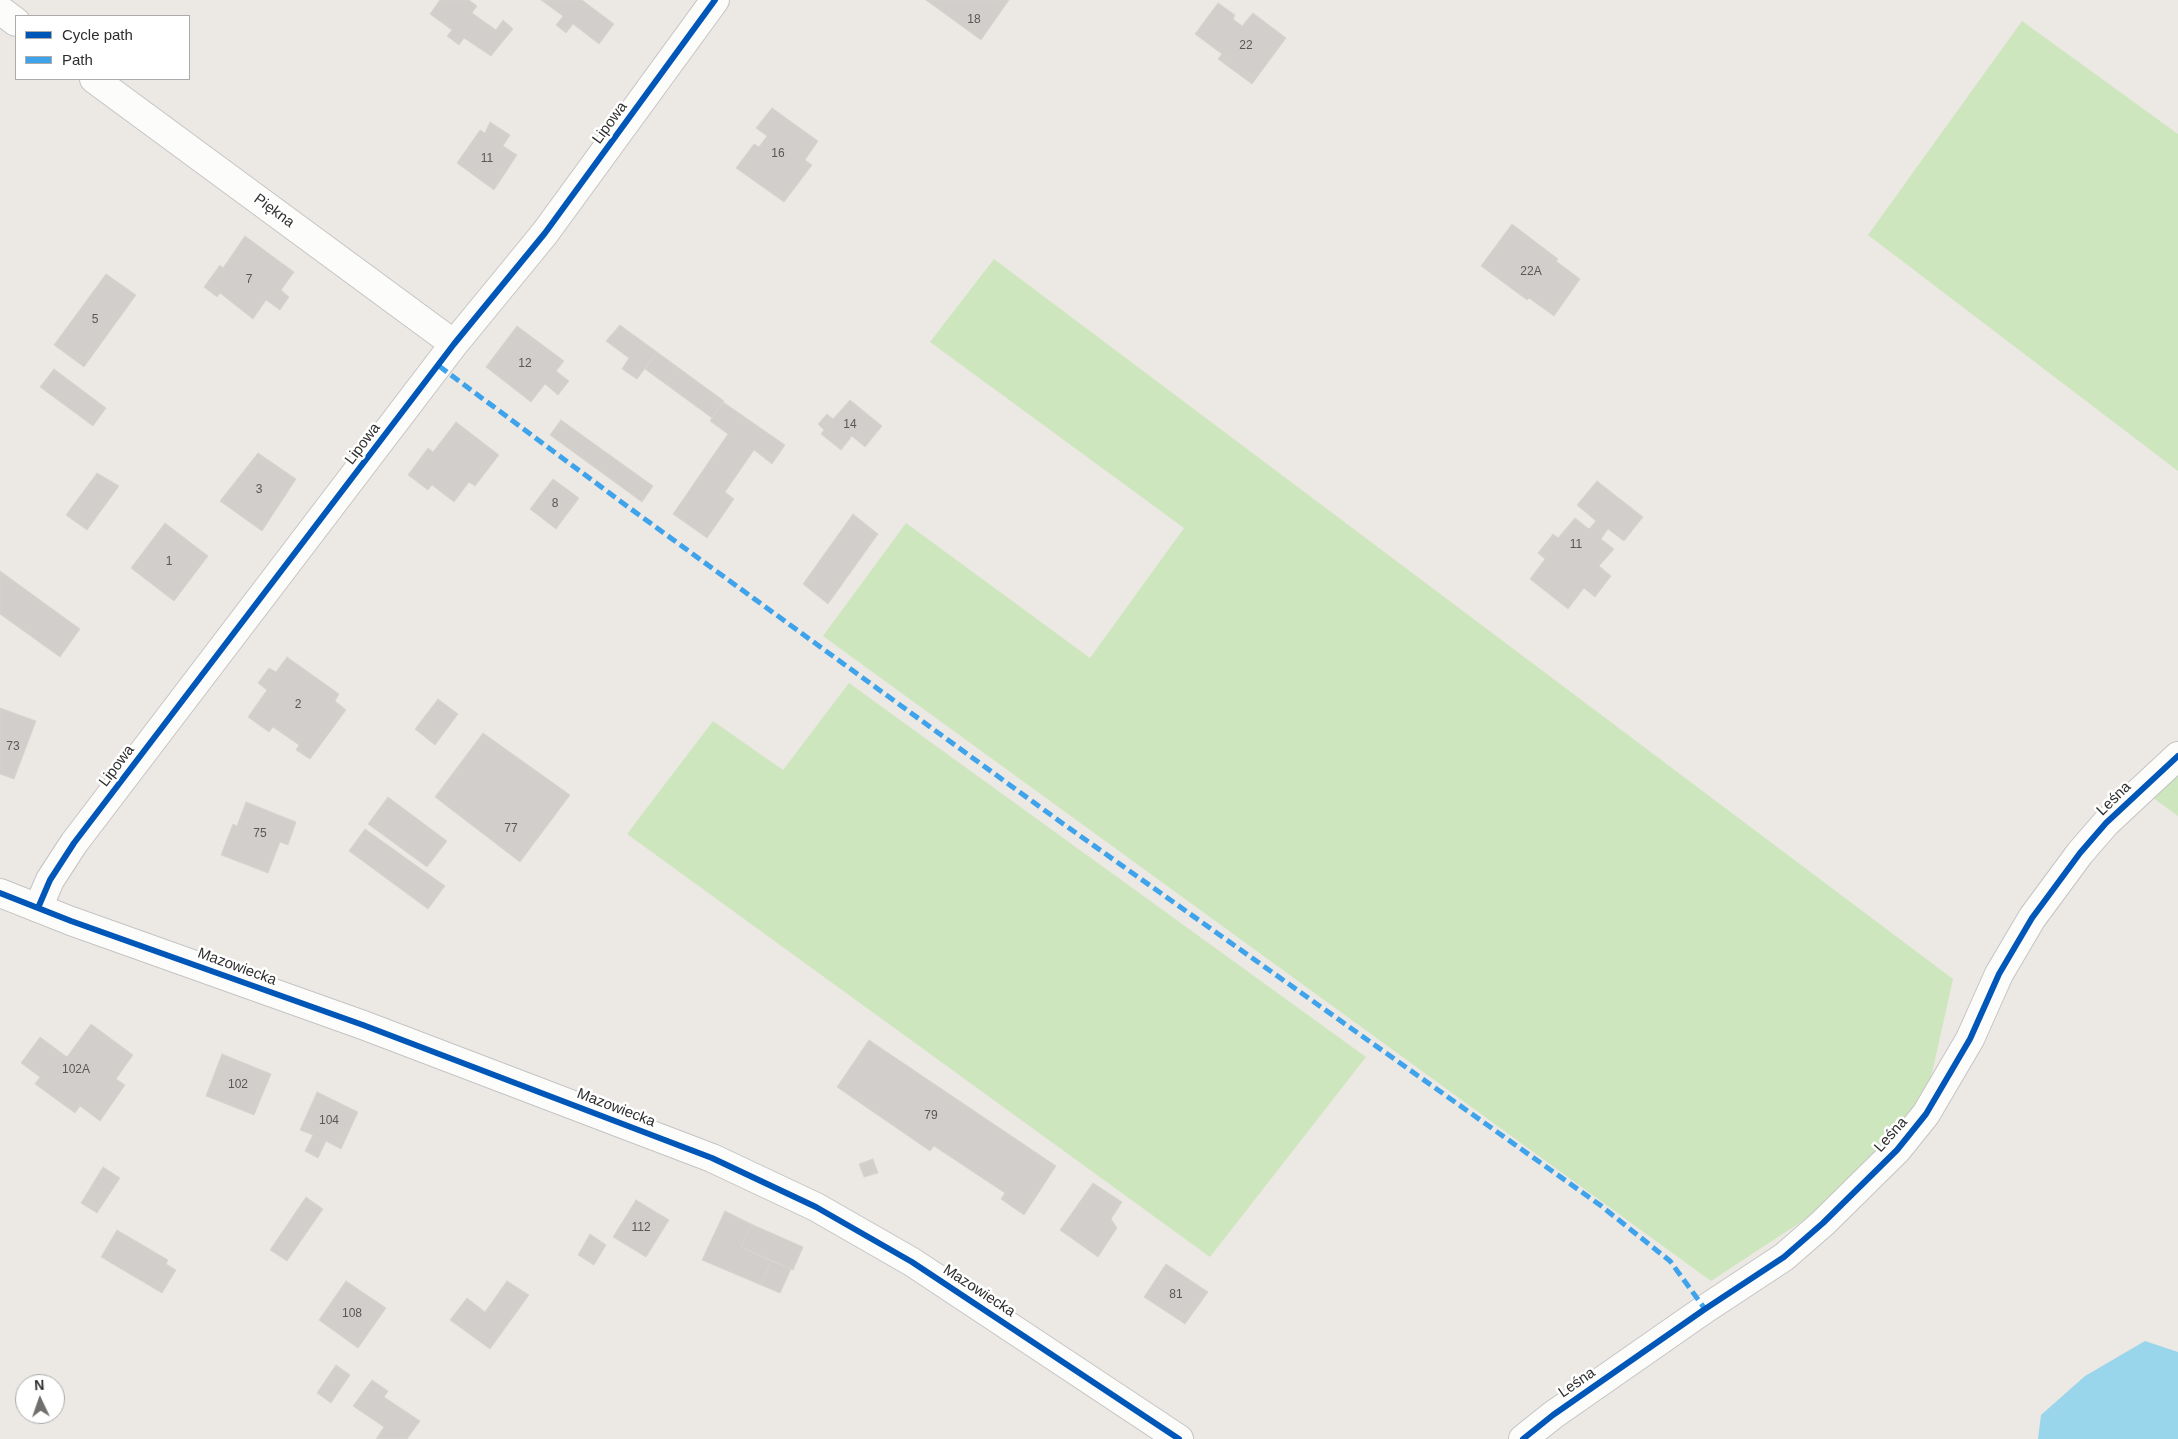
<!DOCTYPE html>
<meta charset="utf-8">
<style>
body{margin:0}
#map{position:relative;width:2178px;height:1439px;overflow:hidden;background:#ece8e4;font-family:Arial,sans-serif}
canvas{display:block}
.legend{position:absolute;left:15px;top:15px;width:175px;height:65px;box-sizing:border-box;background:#fff;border:1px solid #ababab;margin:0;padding:6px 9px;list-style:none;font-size:15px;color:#2e2e2e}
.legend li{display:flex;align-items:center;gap:10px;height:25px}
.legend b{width:25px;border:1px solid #ababab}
.north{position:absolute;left:15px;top:1374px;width:50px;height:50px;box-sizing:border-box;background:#fff;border:1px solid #ababab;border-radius:50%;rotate:357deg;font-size:14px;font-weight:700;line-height:20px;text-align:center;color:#2e2e2e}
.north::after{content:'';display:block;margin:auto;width:18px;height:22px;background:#706f6e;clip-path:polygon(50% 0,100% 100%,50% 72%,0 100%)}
</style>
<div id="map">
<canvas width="2178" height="1439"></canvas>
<ul class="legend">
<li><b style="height:6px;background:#0057b8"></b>Cycle path</li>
<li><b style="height:6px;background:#3ea3eb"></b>Path</li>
</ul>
<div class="north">N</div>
</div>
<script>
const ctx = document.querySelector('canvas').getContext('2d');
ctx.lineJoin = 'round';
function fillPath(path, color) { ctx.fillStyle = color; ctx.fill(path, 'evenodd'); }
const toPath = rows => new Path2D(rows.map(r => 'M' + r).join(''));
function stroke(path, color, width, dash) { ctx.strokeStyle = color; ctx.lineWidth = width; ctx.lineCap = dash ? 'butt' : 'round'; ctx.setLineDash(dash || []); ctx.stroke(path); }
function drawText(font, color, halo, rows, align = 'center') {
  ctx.font = font + ' Arial,sans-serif'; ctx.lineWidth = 5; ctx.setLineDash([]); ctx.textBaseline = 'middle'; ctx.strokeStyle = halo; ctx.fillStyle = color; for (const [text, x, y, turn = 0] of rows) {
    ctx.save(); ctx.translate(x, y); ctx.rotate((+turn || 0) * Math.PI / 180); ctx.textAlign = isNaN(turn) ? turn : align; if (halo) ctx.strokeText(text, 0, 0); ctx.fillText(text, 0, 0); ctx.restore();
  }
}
fillPath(toPath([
 [2022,21,2178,134,2178,471,1868,235],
 [994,259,1953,979,1928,1091,1830,1203,1711,1281,823,636,906,523,1090,658,1184,528,930,342],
 [849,683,1366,1057,1210,1257,627,834,713,721,783,770],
 [2178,770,2178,816,2152,797]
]), '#cee6be');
fillPath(toPath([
 [2145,1341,2178,1352,2178,1439,2038,1439,2041,1415,2085,1376]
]), '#99d6ec');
const building = toPath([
 [440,0,469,0,477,6,472,13,496,30,503,20,513,29,491,56,464,38,459,45,447,36,452,30,430,14,440,0],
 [541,0,582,0,614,24,599,44,573,24,566,33,556,25,563,16,541,0],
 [926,0,1009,0,981,40,926,0],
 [1218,3,1235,15,1233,19,1242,26,1253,13,1286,38,1252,84,1218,59,1222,54,1195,34,1218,3],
 [772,108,818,141,805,160,812,165,784,202,736,168,754,144,759,147,767,136,756,128,772,108],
 [490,122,510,135,503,146,517,155,494,190,457,163,480,130,485,133,490,122],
 [1512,224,1558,259,1556,261,1580,279,1554,316,1529,298,1527,300,1481,266,1512,224],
 [245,236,294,272,281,290,289,297,280,310,266,300,253,319,220,293,217,297,204,287,220,265,223,268,245,236],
 [106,274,136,295,84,367,54,345,106,274],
 [620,325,657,352,637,379,622,369,629,358,606,341,620,325],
 [517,326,564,361,556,371,569,381,558,395,545,384,531,402,486,367,517,326],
 [657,352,724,401,712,418,645,369,657,352],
 [54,369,106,408,93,426,40,387,54,369],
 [850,400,882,426,865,447,852,436,841,450,821,434,824,430,818,424,827,414,833,419,850,400],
 [723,402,785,445,772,464,754,450,725,492,734,499,707,538,673,514,728,434,710,421,723,402],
 [561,420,653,486,642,502,550,435,561,420],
 [456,422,499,455,475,486,469,482,454,502,432,485,428,490,408,475,428,448,433,452,456,422],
 [258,453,296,479,262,531,220,501,258,453],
 [97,473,119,486,87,530,66,515,97,473],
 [553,479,579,498,556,529,530,509,553,479],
 [1597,481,1643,517,1624,541,1608,529,1601,539,1614,549,1599,566,1611,576,1595,597,1584,588,1568,609,1530,579,1545,559,1538,553,1553,534,1558,538,1575,518,1589,529,1596,521,1577,505,1597,481],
 [853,514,878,534,828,604,803,584,853,514],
 [165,523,208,556,174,601,131,568,165,523],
 [0,571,80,629,60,657,0,614,0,571],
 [287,657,339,694,335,701,346,710,310,759,296,750,299,745,273,727,269,732,248,717,267,690,258,683,269,668,276,672,287,657],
 [438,699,458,714,435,745,415,729,438,699],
 [0,708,36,721,14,779,0,774,0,708],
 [483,733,570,795,520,862,435,797,483,733],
 [388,797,447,841,427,867,368,824,388,797],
 [246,802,296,822,288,845,280,842,268,873,221,855,233,824,237,826,246,802],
 [365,829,445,886,428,909,349,851,365,829],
 [91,1024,133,1055,116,1079,125,1085,100,1121,80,1106,75,1113,35,1084,40,1077,21,1063,40,1037,67,1057,91,1024],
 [869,1040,1056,1166,1024,1215,1001,1199,1005,1193,934,1146,930,1151,837,1087,869,1040],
 [222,1054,271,1074,254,1115,206,1096,222,1054],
 [317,1092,358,1112,341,1149,326,1141,318,1158,305,1151,313,1135,300,1130,317,1092],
 [873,1159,878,1173,864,1177,859,1164,873,1159],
 [103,1167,120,1178,97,1213,81,1203,103,1167],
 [1093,1183,1122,1202,1111,1219,1117,1228,1098,1257,1060,1230,1093,1183],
 [306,1197,323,1209,287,1261,270,1250,306,1197],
 [636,1200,669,1220,646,1257,613,1237,636,1200],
 [725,1211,751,1224,741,1247,771,1261,761,1285,702,1260,725,1211],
 [751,1224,803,1247,793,1270,741,1247,751,1224],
 [117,1230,168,1260,166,1264,176,1270,162,1293,101,1257,117,1230],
 [590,1234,606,1245,594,1265,578,1255,590,1234],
 [771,1261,791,1269,780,1293,761,1285,771,1261],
 [1166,1264,1208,1292,1185,1324,1144,1297,1166,1264],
 [346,1281,386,1308,358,1348,319,1320,346,1281],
 [507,1281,529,1295,490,1349,450,1320,467,1298,485,1312,507,1281],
 [336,1365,350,1375,331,1403,317,1393,336,1365],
 [372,1380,388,1391,384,1397,420,1421,407,1439,376,1439,384,1427,353,1406,372,1380]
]);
fillPath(building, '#d1cecb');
stroke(building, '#d7d4d0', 1);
const minor = toPath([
 [0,10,16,22],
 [94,79,454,344],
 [38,908,50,880,74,843,454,344,545,233,715,0],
 [1523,1439,1553,1415,1705,1309,1784,1257,1823,1223,1897,1150,1926,1114,1970,1039,1999,974,2032,918,2080,853,2106,823,2178,756]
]);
const tertiary = toPath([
 [0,893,71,921,363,1025,712,1158,816,1207,912,1262,1179,1439]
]);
stroke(minor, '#c5c4c5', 30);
stroke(tertiary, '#c5c4c5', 30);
stroke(minor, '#fcfcfb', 28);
stroke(tertiary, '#fcfcfb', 28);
stroke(toPath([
 [439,366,620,501,1062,823,1600,1205,1670,1261,1705,1309]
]), '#3ea3eb', 5, [10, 5]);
stroke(toPath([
 [0,893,71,921,363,1025,712,1158,816,1207,912,1262,1179,1439],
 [38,908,50,880,74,843,454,344,545,233,715,0],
 [1523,1439,1553,1415,1705,1309,1784,1257,1823,1223,1897,1150,1926,1114,1970,1039,1999,974,2032,918,2080,853,2106,823,2178,756]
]), '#0057b8', 6);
drawText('12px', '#585857', null, [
 ["18",974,20],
 ["22",1246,46],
 ["16",778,154],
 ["11",487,159],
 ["22A",1531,272],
 ["7",249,280],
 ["5",95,320],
 ["12",525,364],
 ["14",850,425],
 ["3",259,490],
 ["8",555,504],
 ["11",1576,545],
 ["1",169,562],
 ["2",298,705],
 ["73",13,747],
 ["77",511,829],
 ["75",260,834],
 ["102A",76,1070],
 ["102",238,1085],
 ["79",931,1116],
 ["104",329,1121],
 ["112",641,1228],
 ["81",1176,1295],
 ["108",352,1314]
]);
drawText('15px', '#2e2e2e', '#fff', [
 ["Lipowa",610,123,-54],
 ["Piękna",274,211,36],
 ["Lipowa",363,444,-53],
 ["Lipowa",117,766,-53],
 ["Leśna",2114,799,-44],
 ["Mazowiecka",237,967,20],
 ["Mazowiecka",616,1108,21],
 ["Leśna",1891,1135,-48],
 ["Mazowiecka",979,1291,33],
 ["Leśna",1577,1383,-35]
]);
</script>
